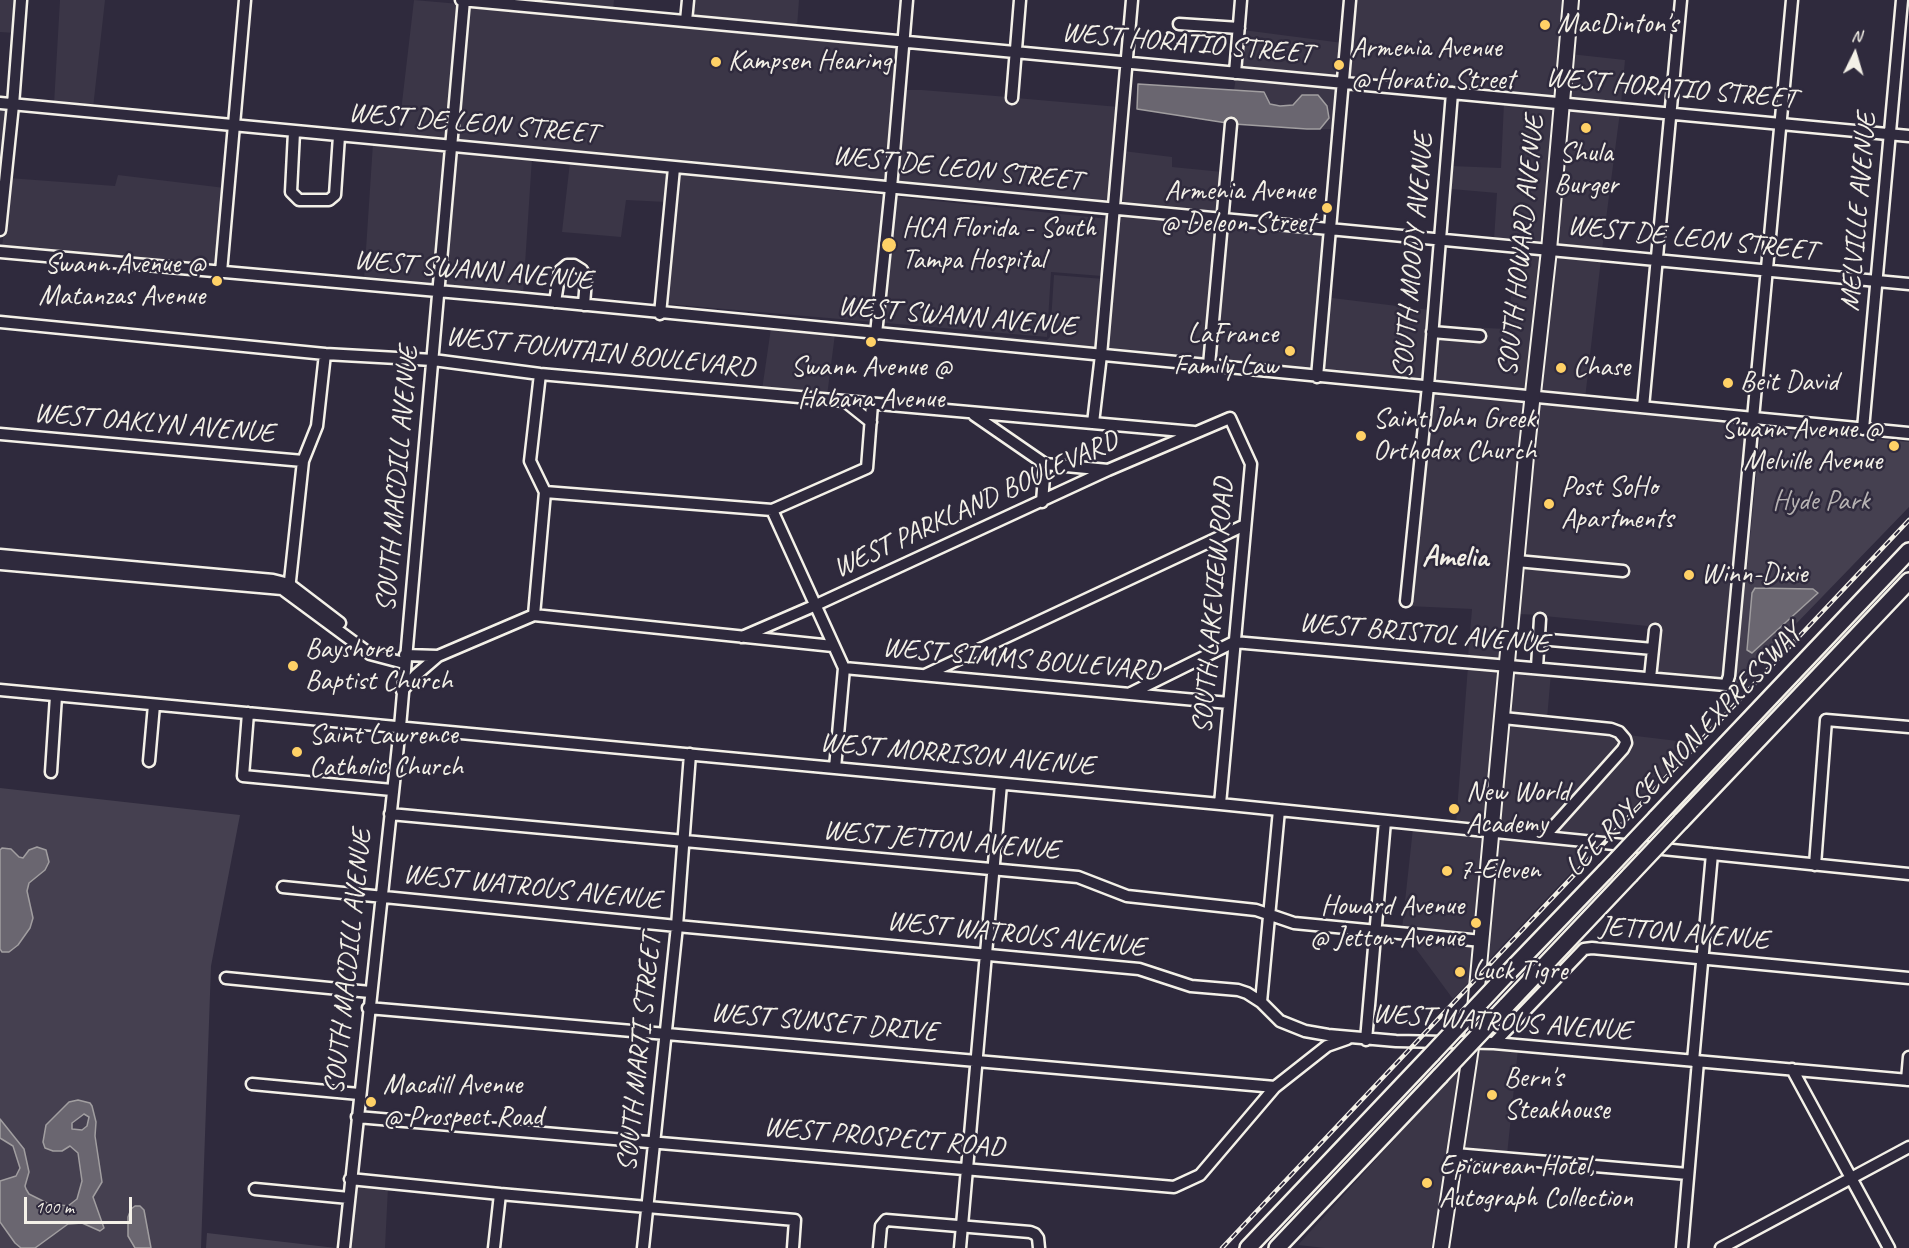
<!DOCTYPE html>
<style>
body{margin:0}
#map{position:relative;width:1909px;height:1248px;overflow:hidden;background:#2f2a3d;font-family:Caveat,sans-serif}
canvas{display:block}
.north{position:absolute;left:1825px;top:24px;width:60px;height:60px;-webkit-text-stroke:4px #2f2a3d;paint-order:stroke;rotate:5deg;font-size:16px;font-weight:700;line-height:24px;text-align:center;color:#f4f1e8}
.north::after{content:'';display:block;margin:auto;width:21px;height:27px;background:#f4f1e8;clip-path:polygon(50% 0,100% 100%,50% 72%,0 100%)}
.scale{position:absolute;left:24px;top:1197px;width:108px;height:27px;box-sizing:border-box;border:3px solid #f4f1e8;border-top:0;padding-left:8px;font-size:18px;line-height:21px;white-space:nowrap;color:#f4f1e8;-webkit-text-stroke:4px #2f2a3d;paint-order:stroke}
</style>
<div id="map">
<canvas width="1909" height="1248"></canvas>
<div class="north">N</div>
<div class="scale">100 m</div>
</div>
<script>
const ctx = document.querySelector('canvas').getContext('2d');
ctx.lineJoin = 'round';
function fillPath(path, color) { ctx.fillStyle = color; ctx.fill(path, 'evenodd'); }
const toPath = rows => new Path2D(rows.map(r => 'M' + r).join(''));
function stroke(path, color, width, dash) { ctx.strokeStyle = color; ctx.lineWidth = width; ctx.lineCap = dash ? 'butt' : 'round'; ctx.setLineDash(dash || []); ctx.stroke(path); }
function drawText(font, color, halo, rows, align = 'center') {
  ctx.font = font + ' Caveat,sans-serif'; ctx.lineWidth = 5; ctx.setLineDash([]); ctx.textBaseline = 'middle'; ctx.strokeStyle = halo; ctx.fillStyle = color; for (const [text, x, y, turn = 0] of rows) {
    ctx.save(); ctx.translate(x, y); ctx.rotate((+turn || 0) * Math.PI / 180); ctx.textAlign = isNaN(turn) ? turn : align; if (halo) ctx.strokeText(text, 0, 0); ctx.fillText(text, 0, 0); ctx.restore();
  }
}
fillPath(toPath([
 [0,0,17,0,15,33,0,32],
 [60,0,105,0,93,108,54,104],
 [414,0,460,4,448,142,398,137],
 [500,0,614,0,613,10],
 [693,0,799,0,797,27,691,17],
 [1354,0,1567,0,1559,98,1347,79],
 [467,5,899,45,888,183,455,143],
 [1243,30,1343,43,1340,78,1239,69],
 [1570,54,1625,60,1621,104,1566,99],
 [1236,77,1339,87,1336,129,1320,129,1329,117,1293,105,1280,106,1270,104,1264,92,1234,90],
 [904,90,922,90,1008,97,1008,102,1015,103,1016,98,1119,107,1111,204,895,184],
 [1504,102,1558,107,1545,245,1494,240,1497,193,1451,189,1451,166,1501,168],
 [1566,107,1620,112,1602,250,1553,246],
 [0,108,9,108,0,195],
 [373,143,447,150,436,287,364,280],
 [455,151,532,158,523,295,443,287],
 [1123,151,1172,157,1172,167,1223,172,1219,214,1118,205],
 [570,162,669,172,666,202,626,200,621,237,562,232],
 [679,174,1108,219,1102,276,1051,272,1047,337,667,304],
 [118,175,225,188,218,267,2,248,9,178,115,186],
 [1118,213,1219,223,1206,361,1106,351],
 [1226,223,1327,233,1314,371,1213,361],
 [1515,250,1544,253,1528,393,1431,384,1436,336,1484,340,1484,332,1436,328,1436,326,1508,329],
 [1333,251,1332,298,1430,310,1424,383,1321,371],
 [1552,254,1601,259,1585,399,1535,394],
 [1054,275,1104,279,1098,351,880,330,880,326,1047,340,1050,337],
 [771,328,835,334,827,396,762,390],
 [1431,392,1527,401,1504,660,1468,657,1472,609,1408,606],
 [1535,402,1749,423,1724,680,1654,674,1658,627,1544,616,1543,615,1516,614,1520,566,1626,575,1626,567,1521,558],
 [1468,666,1503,668,1488,827,1456,824],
 [1511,669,1551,673,1547,719,1507,714],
 [1507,723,1610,734,1617,736,1622,743,1542,833,1496,828],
 [1628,735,1694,743,1603,839,1552,833,1629,740],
 [1413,828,1488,836,1479,937,1402,929],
 [1495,836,1596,846,1483,966],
 [1408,938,1478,945,1475,975,1453,999],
 [1477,1046,1518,1049,1507,1155,1460,1151],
 [1465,1062,1437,1248,1325,1248,1298,1245],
 [354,1183,388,1187,385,1248,347,1248]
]), '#3b3647');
fillPath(toPath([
 [1761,428,1909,442,1909,507,1735,687],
 [0,788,240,815,211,966,201,1248,0,1248],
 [207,1233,336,1248,206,1248]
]), '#454050');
const water = toPath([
 [1138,84,1264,92,1270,104,1280,106,1293,105,1302,95,1318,95,1327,106,1329,118,1320,129,1307,129,1234,124,1235,120,1228,119,1227,123,1137,109,1138,84],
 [1755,588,1813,589,1818,593,1752,653,1747,650,1752,593,1755,588],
 [37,847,46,850,49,862,45,870,29,883,27,891,33,918,30,928,18,945,9,952,2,952,0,949,0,850,2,848,11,849,19,857,23,858,29,850,37,847],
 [78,1100,90,1103,92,1106,96,1122,95,1136,102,1182,93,1197,104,1228,100,1231,82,1223,68,1224,35,1248,21,1248,15,1243,0,1222,0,1181,16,1176,20,1168,13,1146,0,1138,0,1119,24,1149,29,1172,25,1186,26,1189,29,1194,47,1203,68,1206,77,1199,82,1181,78,1153,70,1146,62,1151,53,1151,45,1148,43,1142,46,1125,69,1102,78,1100],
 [84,1114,89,1117,87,1126,82,1130,72,1129,72,1123,84,1114],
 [135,1206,140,1206,144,1210,151,1248,135,1248,128,1236,128,1217,131,1209,135,1206]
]);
fillPath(water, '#6a6670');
stroke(water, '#a19ea0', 1.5);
const minor = toPath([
 [461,0,1909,136],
 [686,21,688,0],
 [1179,24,1239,28],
 [1235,73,1241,0],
 [1012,98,1020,0],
 [0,103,1909,284],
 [294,132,291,192,299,200,329,200,335,195,339,136],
 [0,230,13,105,21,0],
 [0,252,516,298,1909,433],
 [221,272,245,0],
 [555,302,560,271,567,265,574,265,582,270,586,279,584,305],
 [660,314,674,168],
 [0,322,325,354,433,360,540,374,1194,432],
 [1432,332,1480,336],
 [876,334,891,188,907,0],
 [1209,365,1231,124],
 [1317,377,1350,0],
 [846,402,871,422],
 [1643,407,1681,0],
 [974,415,1045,464,1108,470],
 [1093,423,1101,355,1132,0],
 [1863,429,1902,0],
 [0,434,303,461],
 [545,492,772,510,867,468,872,404],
 [1042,502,1045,464],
 [772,510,844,668,835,768],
 [0,555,273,580,289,584,340,623],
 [1517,561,1623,571],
 [0,564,282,589,370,654,404,663],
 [289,590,303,461,317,426,325,354],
 [1406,601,1428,386,1452,93],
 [534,615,545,492,530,461,540,374],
 [742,637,816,605,1108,470,1230,418,1251,464,1220,804],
 [1539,639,1653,649],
 [405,655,438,656,534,615,833,646],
 [1537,667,1540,619],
 [844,668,1229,703],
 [925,675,1245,525],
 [1650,678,1655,630],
 [0,690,1220,804,1909,874],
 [402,691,416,675,438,656],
 [1129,694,1234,642,1726,685,1729,676,1792,0],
 [248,713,243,776,392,790],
 [1503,718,1611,729,1619,732,1625,739,1626,743,1623,749,1544,837],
 [149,761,154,705],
 [51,772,56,696],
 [390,814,1078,877,1127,896,1256,910,1294,923,1482,941],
 [1815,865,1826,720,1909,727],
 [283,887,677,926,1139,969,1191,986,1238,990,1247,993,1261,1002,1280,1021,1305,1031,1328,1035,1396,1041,1494,1043,1909,1080],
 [226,978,370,992],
 [1261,1002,1279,810],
 [368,1008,1275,1087],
 [1366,1040,1385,821],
 [1494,1043,1584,949,1592,948,1909,978],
 [1693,1061,1712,854],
 [1792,1069,1889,1248],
 [1907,1080,1909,1057],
 [252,1084,359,1094],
 [357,1117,1174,1187,1200,1175,1275,1087,1327,1046,1347,1039],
 [1455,1154,1688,1174],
 [350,1179,500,1194,795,1220,793,1248],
 [255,1189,349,1198],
 [344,1248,400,727,464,0],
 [494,1248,500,1194],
 [643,1248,677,926,690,754],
 [879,1248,881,1226,886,1220,1030,1232,1035,1234,1038,1238,1039,1248],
 [960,1248,1001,784],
 [1682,1248,1698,1061],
 [1721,1248,1909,1147]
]);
const major = toPath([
 [1441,1248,1472,1041,1478,977,1526,456,1549,250,1571,0]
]);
const highway = toPath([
 [1656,818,1909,551],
 [1681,821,1909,581],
 [1509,972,1605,872],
 [1506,1006,1630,875],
 [1248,1248,1432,1054],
 [1277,1248,1440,1076]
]);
stroke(minor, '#f4f1e8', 15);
stroke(major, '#f4f1e8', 18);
stroke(highway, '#f4f1e8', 20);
stroke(minor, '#2f2a3d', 10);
stroke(major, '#2f2a3d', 14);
stroke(highway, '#2f2a3d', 15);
const rail = toPath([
 [1222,1248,1909,520]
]);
stroke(rail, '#f4f1e8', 4.5);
stroke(rail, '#2f2a3d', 2, [7]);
const highwayBridge = toPath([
 [1605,872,1656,818],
 [1630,875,1681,821],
 [1432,1054,1509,972],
 [1440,1076,1506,1006]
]);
stroke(highwayBridge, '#f4f1e8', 20, []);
stroke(highwayBridge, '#2f2a3d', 15);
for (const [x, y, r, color] of [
 [1545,25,6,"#ffd166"],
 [716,62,6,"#ffd166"],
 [1339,65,6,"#ffd166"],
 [1586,128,6,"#ffd166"],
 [1327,208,6,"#ffd166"],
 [889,245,8,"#ffd166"],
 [217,281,6,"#ffd166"],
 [871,342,6,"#ffd166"],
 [1290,351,6,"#ffd166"],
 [1561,368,6,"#ffd166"],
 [1728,383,6,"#ffd166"],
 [1361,436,6,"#ffd166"],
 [1894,446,6,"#ffd166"],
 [1549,504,6,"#ffd166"],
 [1689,575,6,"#ffd166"],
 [293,666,6,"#ffd166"],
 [297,752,6,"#ffd166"],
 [1454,809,6,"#ffd166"],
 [1447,871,6,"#ffd166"],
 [1476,923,6,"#ffd166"],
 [1460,972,6,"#ffd166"],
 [1492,1095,6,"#ffd166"],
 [371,1102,6,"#ffd166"],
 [1427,1183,6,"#ffd166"]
]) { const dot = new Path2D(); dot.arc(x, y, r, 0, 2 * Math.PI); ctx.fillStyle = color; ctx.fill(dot); stroke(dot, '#2f2a3d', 2); }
drawText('28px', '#f4f1e8', '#2f2a3d', [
 ["MacDinton's",1557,25],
 ["Armenia Avenue",1351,49],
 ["@ Horatio Street",1351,81],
 ["Kampsen Hearing",728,62],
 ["Shula",1586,154,"center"],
 ["Burger",1586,186,"center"],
 ["Armenia Avenue",1315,192,"right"],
 ["@ Deleon Street",1315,224,"right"],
 ["HCA Florida - South",902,229],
 ["Tampa Hospital",902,261],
 ["Swann Avenue @",205,265,"right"],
 ["Matanzas Avenue",205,297,"right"],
 ["LaFrance",1278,335,"right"],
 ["Family Law",1278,367,"right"],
 ["Swann Avenue @",871,368,"center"],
 ["Habana Avenue",871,400,"center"],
 ["Chase",1573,368],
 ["Beit David",1740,383],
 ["Saint John Greek",1373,420],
 ["Orthodox Church",1373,452],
 ["Swann Avenue @",1882,430,"right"],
 ["Melville Avenue",1882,462,"right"],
 ["Post SoHo",1561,488],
 ["Apartments",1561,520],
 ["Winn-Dixie",1701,575],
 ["Bayshore",305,650],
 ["Baptist Church",305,682],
 ["Saint Lawrence",309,736],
 ["Catholic Church",309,768],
 ["New World",1466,793],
 ["Academy",1466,825],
 ["7-Eleven",1459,871],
 ["Howard Avenue",1464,907,"right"],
 ["@ Jetton Avenue",1464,939,"right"],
 ["Luck Tigre",1472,972],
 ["Bern's",1504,1079],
 ["Steakhouse",1504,1111],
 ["Macdill Avenue",383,1086],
 ["@ Prospect Road",383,1118],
 ["Epicurean Hotel,",1439,1167],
 ["Autograph Collection",1439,1199]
], 'left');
drawText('28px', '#f4f1e8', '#2f2a3d', [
 ["WEST HORATIO STREET",1187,44,5],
 ["WEST HORATIO STREET",1671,89,5],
 ["WEST DE LEON STREET",473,124,5],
 ["WEST DE LEON STREET",957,169,6],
 ["MELVILLE AVENUE",1859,212,-85],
 ["WEST DE LEON STREET",1692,239,6],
 ["SOUTH HOWARD AVENUE",1522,246,-84],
 ["SOUTH MOODY AVENUE",1414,256,-85],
 ["WEST SWANN AVENUE",473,271,5],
 ["WEST SWANN AVENUE",957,317,5],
 ["WEST FOUNTAIN BOULEVARD",600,353,6],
 ["WEST OAKLYN AVENUE",154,424,5],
 ["SOUTH MACDILL AVENUE",398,479,-85],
 ["WEST PARKLAND BOULEVARD",976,505,-25],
 ["SOUTH LAKEVIEW ROAD",1214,606,-85],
 ["WEST BRISTOL AVENUE",1424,634,5],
 ["WEST SIMMS BOULEVARD",1021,660,5],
 ["LEE ROY SELMON EXPRESSWAY",1684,751,-47],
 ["WEST MORRISON AVENUE",957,755,5],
 ["WEST JETTON AVENUE",941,841,5],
 ["WEST WATROUS AVENUE",532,888,6],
 ["JETTON AVENUE",1684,934,5],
 ["WEST WATROUS AVENUE",1016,935,6],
 ["SOUTH MACDILL AVENUE",349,962,-84],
 ["WEST SUNSET DRIVE",824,1023,5],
 ["WEST WATROUS AVENUE",1502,1023,4],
 ["SOUTH MARTI STREET",640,1053,-84],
 ["WEST PROSPECT ROAD",884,1138,5]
]);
drawText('28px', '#b7b3b3', '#2f2a3d', [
 ["Hyde Park",1821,502]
]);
drawText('bold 30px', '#f4f1e8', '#2f2a3d', [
 ["Amelia",1455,558]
]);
</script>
